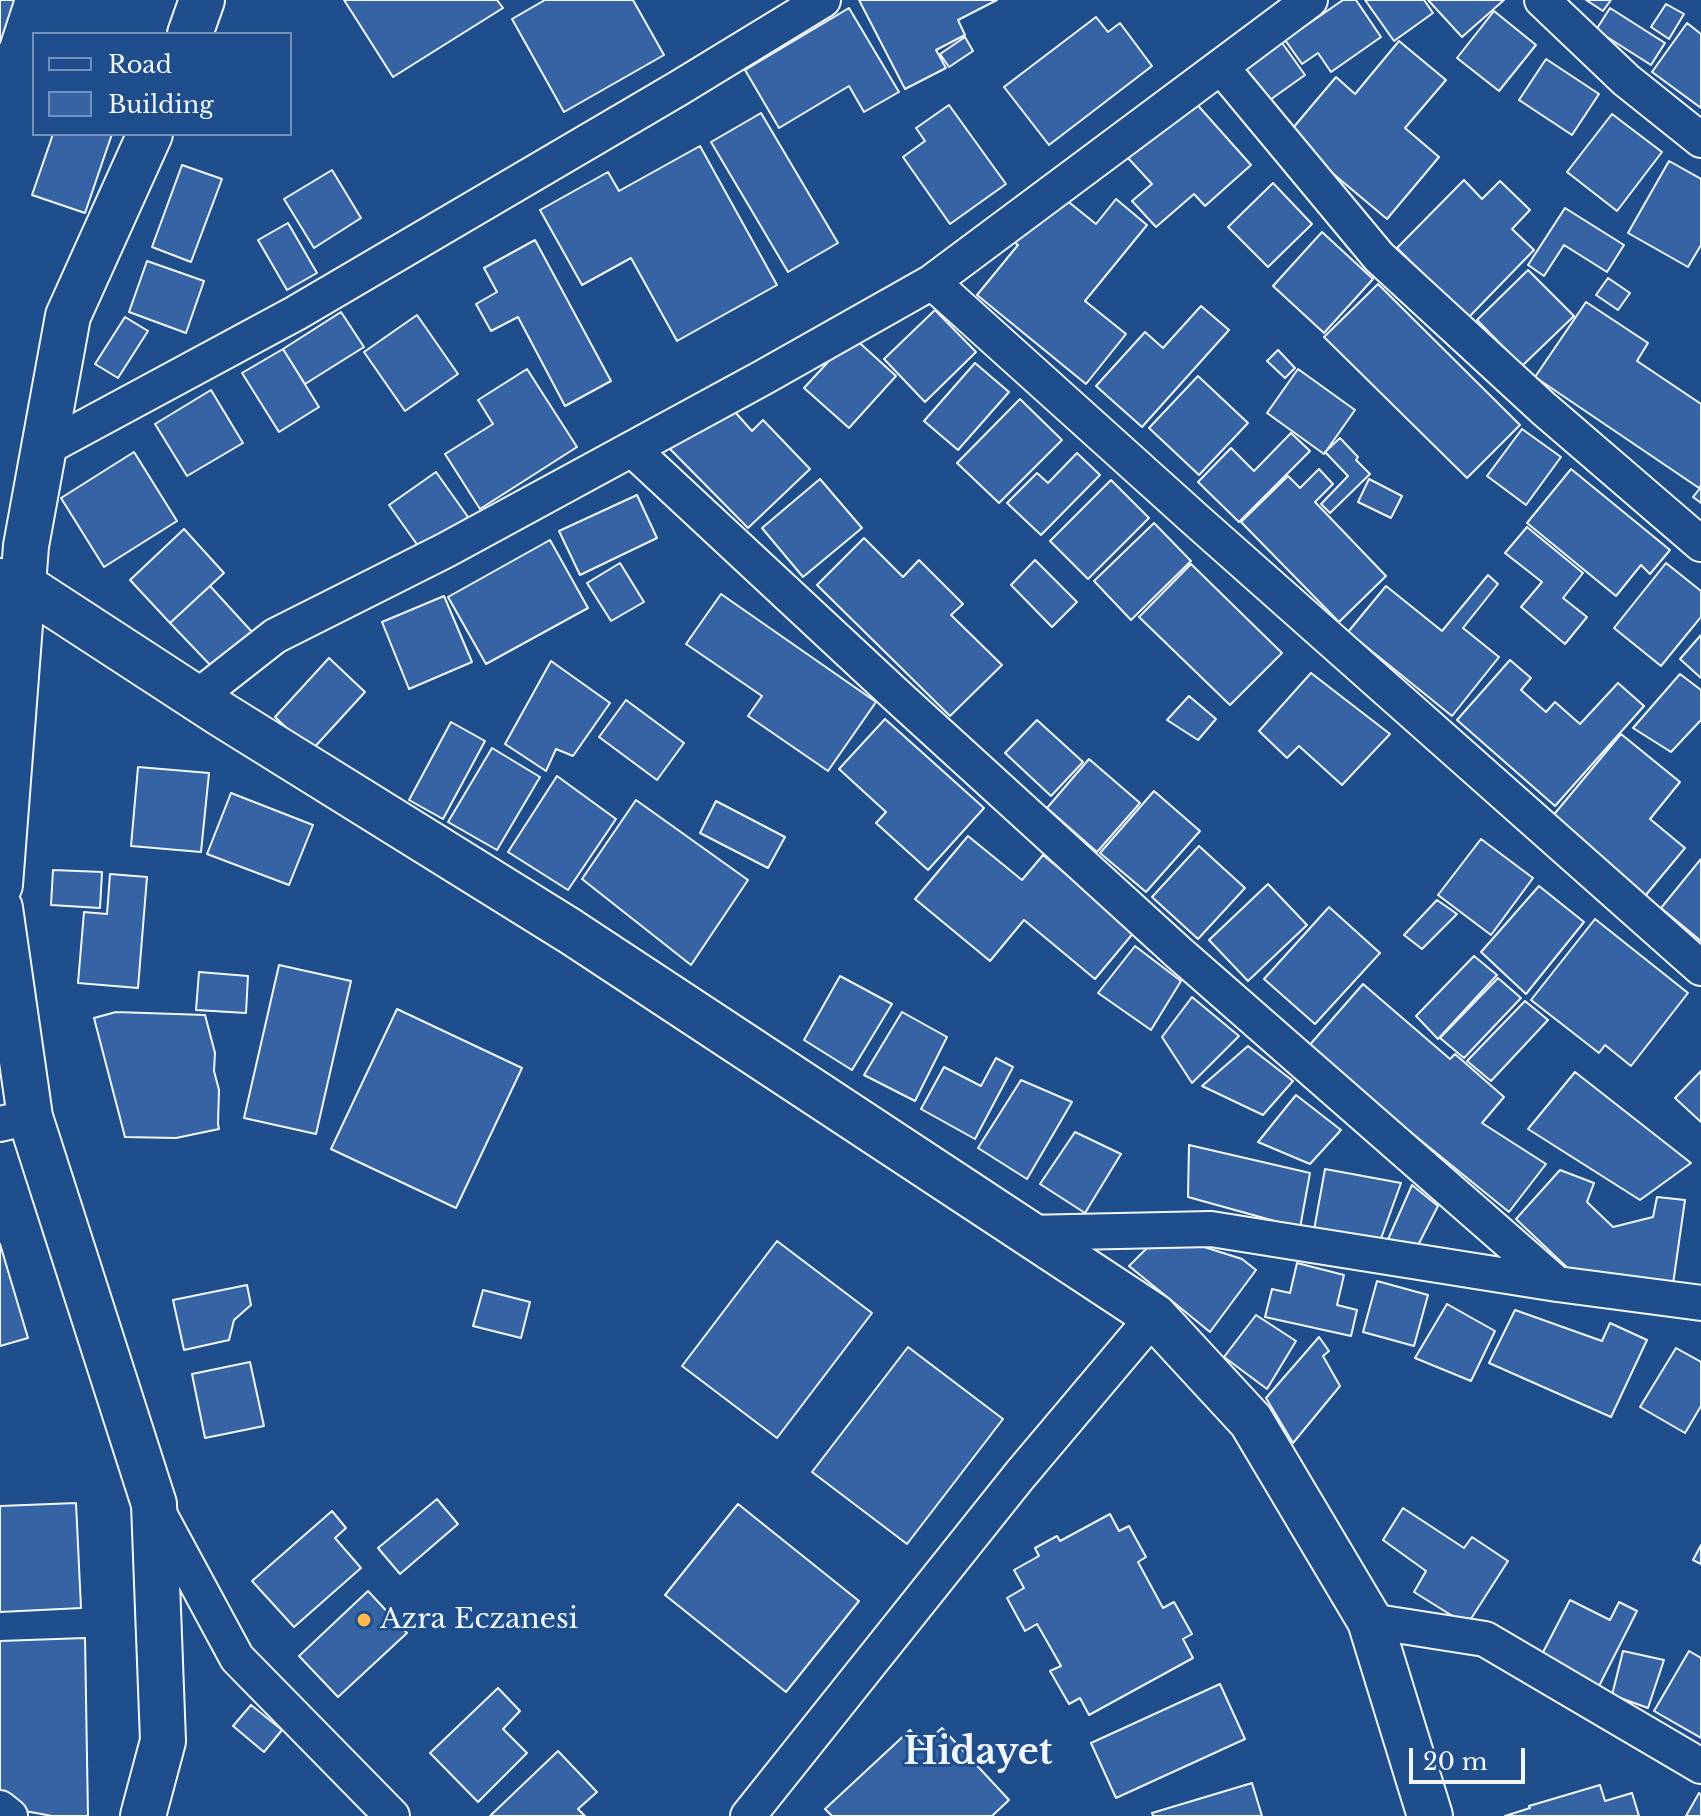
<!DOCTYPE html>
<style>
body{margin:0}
#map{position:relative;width:1701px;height:1816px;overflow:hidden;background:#1f4e8c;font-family:"Libre Baskerville",serif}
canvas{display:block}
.legend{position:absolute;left:32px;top:32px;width:260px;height:104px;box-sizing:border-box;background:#1f4e8c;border:2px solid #7391ba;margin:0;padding:10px 14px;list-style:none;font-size:24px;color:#f2f6ff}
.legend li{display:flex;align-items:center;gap:16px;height:40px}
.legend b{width:40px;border:2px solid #7391ba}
.scale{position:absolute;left:1409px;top:1748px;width:116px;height:36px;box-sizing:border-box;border:4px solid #f2f6ff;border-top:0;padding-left:10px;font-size:24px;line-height:28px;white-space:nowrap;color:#f2f6ff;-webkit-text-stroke:6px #1f4e8c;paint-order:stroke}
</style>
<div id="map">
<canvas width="1701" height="1816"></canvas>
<ul class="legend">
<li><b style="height:10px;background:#1f4e8c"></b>Road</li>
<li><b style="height:22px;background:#3563a3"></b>Building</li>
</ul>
<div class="scale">20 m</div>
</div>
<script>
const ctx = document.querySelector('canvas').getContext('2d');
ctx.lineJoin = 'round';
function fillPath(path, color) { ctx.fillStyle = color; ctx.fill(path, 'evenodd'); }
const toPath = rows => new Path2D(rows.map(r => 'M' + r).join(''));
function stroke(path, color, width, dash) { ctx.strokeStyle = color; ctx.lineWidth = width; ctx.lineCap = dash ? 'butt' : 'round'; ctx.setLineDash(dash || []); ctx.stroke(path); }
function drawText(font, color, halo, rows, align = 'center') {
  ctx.font = font + ' "Libre Baskerville",serif'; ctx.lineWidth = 6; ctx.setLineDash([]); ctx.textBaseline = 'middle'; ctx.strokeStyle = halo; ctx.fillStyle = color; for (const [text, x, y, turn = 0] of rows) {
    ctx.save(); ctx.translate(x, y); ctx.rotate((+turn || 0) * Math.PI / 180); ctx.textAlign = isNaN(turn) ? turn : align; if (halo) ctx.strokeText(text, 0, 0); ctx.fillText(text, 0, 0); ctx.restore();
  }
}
const building = toPath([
 [0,0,14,0,0,43,0,0],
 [344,0,497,0,503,8,393,77,344,0],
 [545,0,633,0,664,55,564,112,512,19,545,0],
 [859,0,997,0,958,20,965,35,936,50,946,68,905,89,859,0],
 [1343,0,1356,0,1381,37,1331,72,1318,53,1302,64,1285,40,1343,0],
 [1365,0,1424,0,1433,13,1394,41,1365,0],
 [1428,0,1504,0,1462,37,1428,0],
 [1586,0,1611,0,1603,11,1586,0],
 [1666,4,1684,14,1669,39,1651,27,1666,4],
 [849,8,899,92,864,112,849,86,779,128,745,70,849,8],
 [1610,8,1665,43,1651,65,1596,30,1610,8],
 [1494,11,1536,45,1499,91,1457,58,1494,11],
 [1096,17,1108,32,1120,23,1152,66,1049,145,1004,87,1096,17],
 [1687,23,1701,34,1701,108,1652,72,1687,23],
 [965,37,973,51,949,67,940,54,965,37],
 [1280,40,1305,75,1260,107,1235,72,1280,40],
 [1399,41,1446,80,1405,128,1439,157,1387,219,1287,135,1336,77,1355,94,1399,41],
 [1546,59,1599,94,1572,135,1519,100,1546,59],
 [1193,100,1251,165,1205,206,1194,194,1156,227,1132,201,1152,184,1128,158,1193,100],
 [949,105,1006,184,950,224,903,157,925,141,916,128,949,105],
 [761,113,838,243,788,272,711,142,761,113],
 [1612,114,1662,152,1617,211,1567,172,1612,114],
 [53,134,112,134,85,213,32,195,53,134],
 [700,146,777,285,677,341,631,258,582,285,540,210,608,172,619,191,700,146],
 [1669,161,1701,179,1701,245,1688,267,1628,233,1669,161],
 [182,165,222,179,191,262,152,247,182,165],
 [332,170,361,218,314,248,284,199,332,170],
 [1464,180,1482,199,1500,181,1530,210,1512,229,1534,250,1468,318,1397,248,1464,180],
 [1273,183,1312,224,1268,267,1228,227,1273,183],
 [1055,191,1096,224,1116,199,1147,225,1085,301,1126,334,1086,384,977,295,1018,245,1014,242,1055,191],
 [1565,208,1624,245,1607,272,1564,245,1544,276,1528,265,1565,208],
 [288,223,317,273,287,290,258,240,288,223],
 [1322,232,1373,279,1324,333,1273,286,1322,232],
 [535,240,611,381,565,406,518,317,491,331,476,304,497,292,484,268,535,240],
 [147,261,204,281,186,333,129,312,147,261],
 [1528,270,1574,316,1522,366,1477,320,1528,270],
 [1608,278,1630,293,1618,310,1596,295,1608,278],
 [1378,284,1520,425,1467,478,1324,337,1378,284],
 [1586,302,1648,343,1637,361,1701,404,1701,485,1699,488,1535,377,1586,302],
 [1201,306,1229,330,1142,427,1096,386,1145,332,1163,348,1201,306],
 [935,310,976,352,925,402,884,359,935,310],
 [341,312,364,347,305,384,283,349,341,312],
 [417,315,458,374,405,411,364,352,417,315],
 [125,317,148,331,118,378,95,364,125,317],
 [852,336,896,376,849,428,804,388,852,336],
 [283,349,319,407,279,432,242,373,283,349],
 [1278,350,1295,368,1285,378,1267,361,1278,350],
 [975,363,1009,392,958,450,924,421,975,363],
 [527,369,577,447,480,509,445,454,493,424,478,400,527,369],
 [1298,369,1355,410,1324,454,1267,413,1298,369],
 [1198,376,1248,423,1199,475,1149,428,1198,376],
 [211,390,243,443,187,476,155,424,211,390],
 [1020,399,1062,440,999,503,957,463,1020,399],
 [726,402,752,431,763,420,810,469,748,528,669,448,726,402],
 [1522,429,1561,457,1526,505,1487,476,1522,429],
 [1291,433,1310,451,1239,522,1198,482,1231,448,1254,471,1291,433],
 [1340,438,1358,457,1356,460,1370,474,1330,513,1321,504,1348,476,1325,452,1340,438],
 [134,452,177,521,104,567,61,498,134,452],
 [1077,453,1100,475,1041,535,1007,503,1037,473,1048,483,1077,453],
 [1319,469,1333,484,1315,502,1386,576,1339,622,1241,522,1288,476,1300,488,1319,469],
 [1571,469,1670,550,1650,574,1641,565,1616,596,1527,523,1571,469],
 [436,472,468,517,421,550,389,505,436,472],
 [820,479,862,528,803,577,762,528,820,479],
 [1369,479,1402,496,1391,518,1358,502,1369,479],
 [1111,480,1149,518,1088,579,1050,541,1111,480],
 [1701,487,1701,503,1693,497,1701,487],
 [637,495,657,538,580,575,559,531,637,495],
 [1154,523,1191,561,1131,620,1094,581,1154,523],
 [1527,527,1583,573,1563,598,1587,617,1565,644,1521,607,1542,582,1505,553,1527,527],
 [184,529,224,573,170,623,130,580,184,529],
 [864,538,903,577,919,560,963,604,951,615,1002,665,950,716,817,585,864,538],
 [550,540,588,608,486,664,448,597,550,540],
 [1035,560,1077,602,1052,627,1011,585,1035,560],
 [620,563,644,602,611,621,587,583,620,563],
 [1666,563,1701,591,1701,617,1661,666,1614,628,1666,563],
 [1191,564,1282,653,1230,705,1139,617,1191,564],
 [1488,575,1498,584,1463,628,1499,657,1452,716,1348,632,1386,586,1442,631,1488,575],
 [210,586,253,633,214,669,170,623,210,586],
 [721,594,876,702,828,771,748,716,762,696,686,644,721,594],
 [444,596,472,662,409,689,382,622,444,596],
 [1701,635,1701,678,1680,659,1701,635],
 [329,658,365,692,311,751,275,717,329,658],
 [1510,660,1531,678,1521,690,1546,712,1555,702,1580,724,1618,683,1644,706,1555,806,1457,720,1510,660],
 [551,661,610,703,573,756,556,749,546,771,505,744,551,661],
 [1311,673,1390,734,1342,785,1299,746,1287,758,1259,731,1311,673],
 [1680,674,1701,690,1701,720,1671,752,1633,728,1680,674],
 [1189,696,1216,719,1198,740,1167,720,1189,696],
 [626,700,684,743,657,780,599,737,626,700],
 [885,719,984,808,928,870,876,823,886,812,839,769,885,719],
 [1037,720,1083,762,1051,796,1005,753,1037,720],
 [451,722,485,741,443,819,409,800,451,722],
 [1621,734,1680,782,1650,819,1685,848,1645,896,1551,818,1621,734],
 [492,748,540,777,497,850,448,822,492,748],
 [1089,759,1140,803,1097,852,1047,808,1089,759],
 [138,767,209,773,201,852,131,846,138,767],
 [557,776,616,819,568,890,508,852,557,776],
 [1154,791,1200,831,1146,892,1100,853,1154,791],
 [231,793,313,825,289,885,207,854,231,793],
 [636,800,748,880,691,965,582,879,636,800],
 [716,801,785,837,768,868,700,833,716,801],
 [968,836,1022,880,1043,855,1135,931,1095,979,1024,920,990,961,915,899,968,836],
 [1481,839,1533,878,1491,935,1438,895,1481,839],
 [1199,846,1245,888,1198,939,1152,897,1199,846],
 [1701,859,1701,941,1661,908,1701,859],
 [53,870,102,872,100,908,51,905,53,870],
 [110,874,147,877,138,988,78,983,84,912,107,914,110,874],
 [1268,884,1307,925,1248,981,1209,940,1268,884],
 [1539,886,1584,922,1526,994,1481,952,1539,886],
 [1437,900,1457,914,1422,949,1404,935,1437,900],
 [1329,907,1380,953,1315,1024,1264,979,1329,907],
 [1595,919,1688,993,1631,1066,1605,1045,1599,1053,1531,1000,1595,919],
 [1135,946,1181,981,1151,1030,1098,993,1135,946],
 [1474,956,1497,975,1438,1039,1416,1016,1474,956],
 [279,965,351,981,316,1134,244,1118,279,965],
 [199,972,248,976,246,1013,196,1010,199,972],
 [840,976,892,1004,852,1070,804,1040,840,976],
 [1498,978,1521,998,1464,1058,1440,1038,1498,978],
 [1363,984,1450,1059,1455,1054,1504,1097,1482,1123,1546,1164,1509,1212,1307,1048,1363,984],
 [1192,997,1239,1036,1192,1083,1162,1037,1192,997],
 [1525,1001,1548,1020,1491,1081,1467,1061,1525,1001],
 [397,1009,522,1068,456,1208,331,1149,397,1009],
 [116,1012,205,1015,215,1053,214,1071,219,1090,218,1124,219,1129,176,1138,125,1137,94,1018,116,1012],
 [902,1012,947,1037,915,1101,864,1075,902,1012],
 [1248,1046,1293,1081,1263,1115,1202,1086,1248,1046],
 [996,1058,1013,1067,975,1139,921,1109,944,1067,981,1086,996,1058],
 [1701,1071,1701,1122,1675,1098,1701,1071],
 [1575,1072,1691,1163,1640,1200,1528,1129,1575,1072],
 [1021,1080,1072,1102,1027,1179,978,1148,1021,1080],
 [1296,1095,1341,1130,1310,1164,1258,1142,1296,1095],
 [1075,1132,1121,1154,1085,1213,1040,1184,1075,1132],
 [1189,1145,1310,1173,1300,1228,1188,1197,1189,1145],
 [1325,1169,1401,1183,1379,1244,1314,1230,1325,1169],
 [1560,1170,1594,1183,1587,1202,1613,1227,1653,1217,1657,1197,1685,1200,1673,1284,1577,1277,1516,1219,1560,1170],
 [1412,1185,1438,1206,1412,1257,1386,1244,1412,1185],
 [777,1241,872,1313,777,1438,682,1366,777,1241],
 [0,1244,28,1338,0,1346,0,1244],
 [1150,1245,1198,1245,1242,1259,1256,1270,1210,1332,1129,1266,1150,1245],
 [1297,1263,1344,1275,1337,1305,1357,1310,1351,1336,1265,1317,1272,1289,1290,1293,1297,1263],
 [1377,1281,1428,1295,1414,1346,1363,1332,1377,1281],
 [247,1285,251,1305,234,1320,229,1340,184,1350,173,1300,247,1285],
 [483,1290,530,1302,521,1338,473,1326,483,1290],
 [1447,1304,1495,1331,1471,1381,1415,1358,1447,1304],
 [1515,1310,1602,1341,1610,1323,1647,1340,1611,1417,1489,1363,1515,1310],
 [1256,1315,1296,1341,1267,1389,1224,1357,1256,1315],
 [1319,1337,1329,1351,1323,1356,1340,1386,1293,1443,1266,1398,1319,1337],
 [908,1347,1003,1419,907,1544,812,1472,908,1347],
 [1676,1348,1701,1362,1701,1406,1685,1433,1640,1407,1676,1348],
 [250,1362,264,1426,205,1438,192,1374,250,1362],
 [437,1499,458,1524,400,1574,378,1548,437,1499],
 [76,1503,81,1608,0,1612,0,1506,76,1503],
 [738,1504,859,1601,786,1692,665,1595,738,1504],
 [1403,1508,1464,1548,1472,1537,1508,1561,1467,1625,1414,1592,1426,1571,1383,1540,1403,1508],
 [332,1511,346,1528,335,1538,361,1568,294,1627,252,1581,332,1511],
 [1110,1514,1119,1531,1129,1526,1146,1557,1138,1562,1163,1608,1174,1602,1192,1634,1183,1639,1193,1658,1089,1715,1080,1698,1069,1704,1050,1671,1061,1666,1037,1624,1025,1631,1007,1598,1024,1588,1014,1570,1039,1556,1035,1548,1057,1536,1060,1541,1110,1514],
 [1701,1545,1701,1564,1693,1560,1701,1545],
 [368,1591,407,1633,338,1697,299,1656,368,1591],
 [1570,1600,1610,1620,1619,1602,1637,1611,1597,1690,1539,1660,1570,1600],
 [85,1638,88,1816,52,1816,25,1811,0,1791,0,1641,85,1638],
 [1623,1651,1664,1660,1648,1708,1612,1695,1623,1651],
 [1689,1651,1701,1658,1701,1738,1654,1711,1689,1651],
 [1220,1684,1245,1739,1116,1798,1091,1743,1220,1684],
 [498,1688,520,1711,503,1729,527,1753,478,1802,430,1753,498,1688],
 [251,1705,282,1730,264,1752,233,1726,251,1705],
 [942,1728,1009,1800,992,1816,832,1816,825,1809,910,1730,923,1745,942,1728],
 [558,1751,597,1792,578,1809,585,1816,490,1816,558,1751],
 [1252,1783,1262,1816,1153,1816,1152,1813,1252,1783],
 [1600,1785,1605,1801,1632,1793,1639,1816,1505,1816,1530,1808,1529,1806,1600,1785],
 [1699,1793,1701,1795,1701,1816,1686,1816,1699,1793]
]);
fillPath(building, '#3563a3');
stroke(building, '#f2f6ff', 2);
const street = toPath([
 [1542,0,1626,80,1701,140],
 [1221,67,1379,257,1543,408,1701,544],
 [932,282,1196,520,1701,968],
 [44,449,296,313,679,88,823,0],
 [632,449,895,694,1179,953,1557,1284,1701,1303],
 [196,698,275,636,446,550,764,377,932,282,1310,0],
 [0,1124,30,1117],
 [1026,1233,1211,1229,1557,1284],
 [156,1508,237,1658,392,1816],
 [1370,1621,1485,1639,1701,1766],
 [0,1808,10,1816],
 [748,1816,1020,1475,1154,1316]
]);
const secondary = toPath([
 [190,34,202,0],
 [0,581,23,585,221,714,570,931,1154,1316,1251,1421,1370,1621,1430,1816],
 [0,885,26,546,68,316,150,134],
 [0,908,30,1117,154,1504,163,1741,143,1816]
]);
stroke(street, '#f2f6ff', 38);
stroke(secondary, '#f2f6ff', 48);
stroke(street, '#1f4e8c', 34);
stroke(secondary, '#1f4e8c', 44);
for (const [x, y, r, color] of [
 [364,1620,8,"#ffb74d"]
]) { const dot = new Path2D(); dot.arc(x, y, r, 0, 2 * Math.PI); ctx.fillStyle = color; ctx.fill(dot); stroke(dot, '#1f4e8c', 3); }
drawText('28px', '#f2f6ff', '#1f4e8c', [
 ["Azra Eczanesi",380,1620]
], 'left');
drawText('bold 36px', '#f2f6ff', '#1f4e8c', [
 ["Hidayet",978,1754]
]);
</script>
